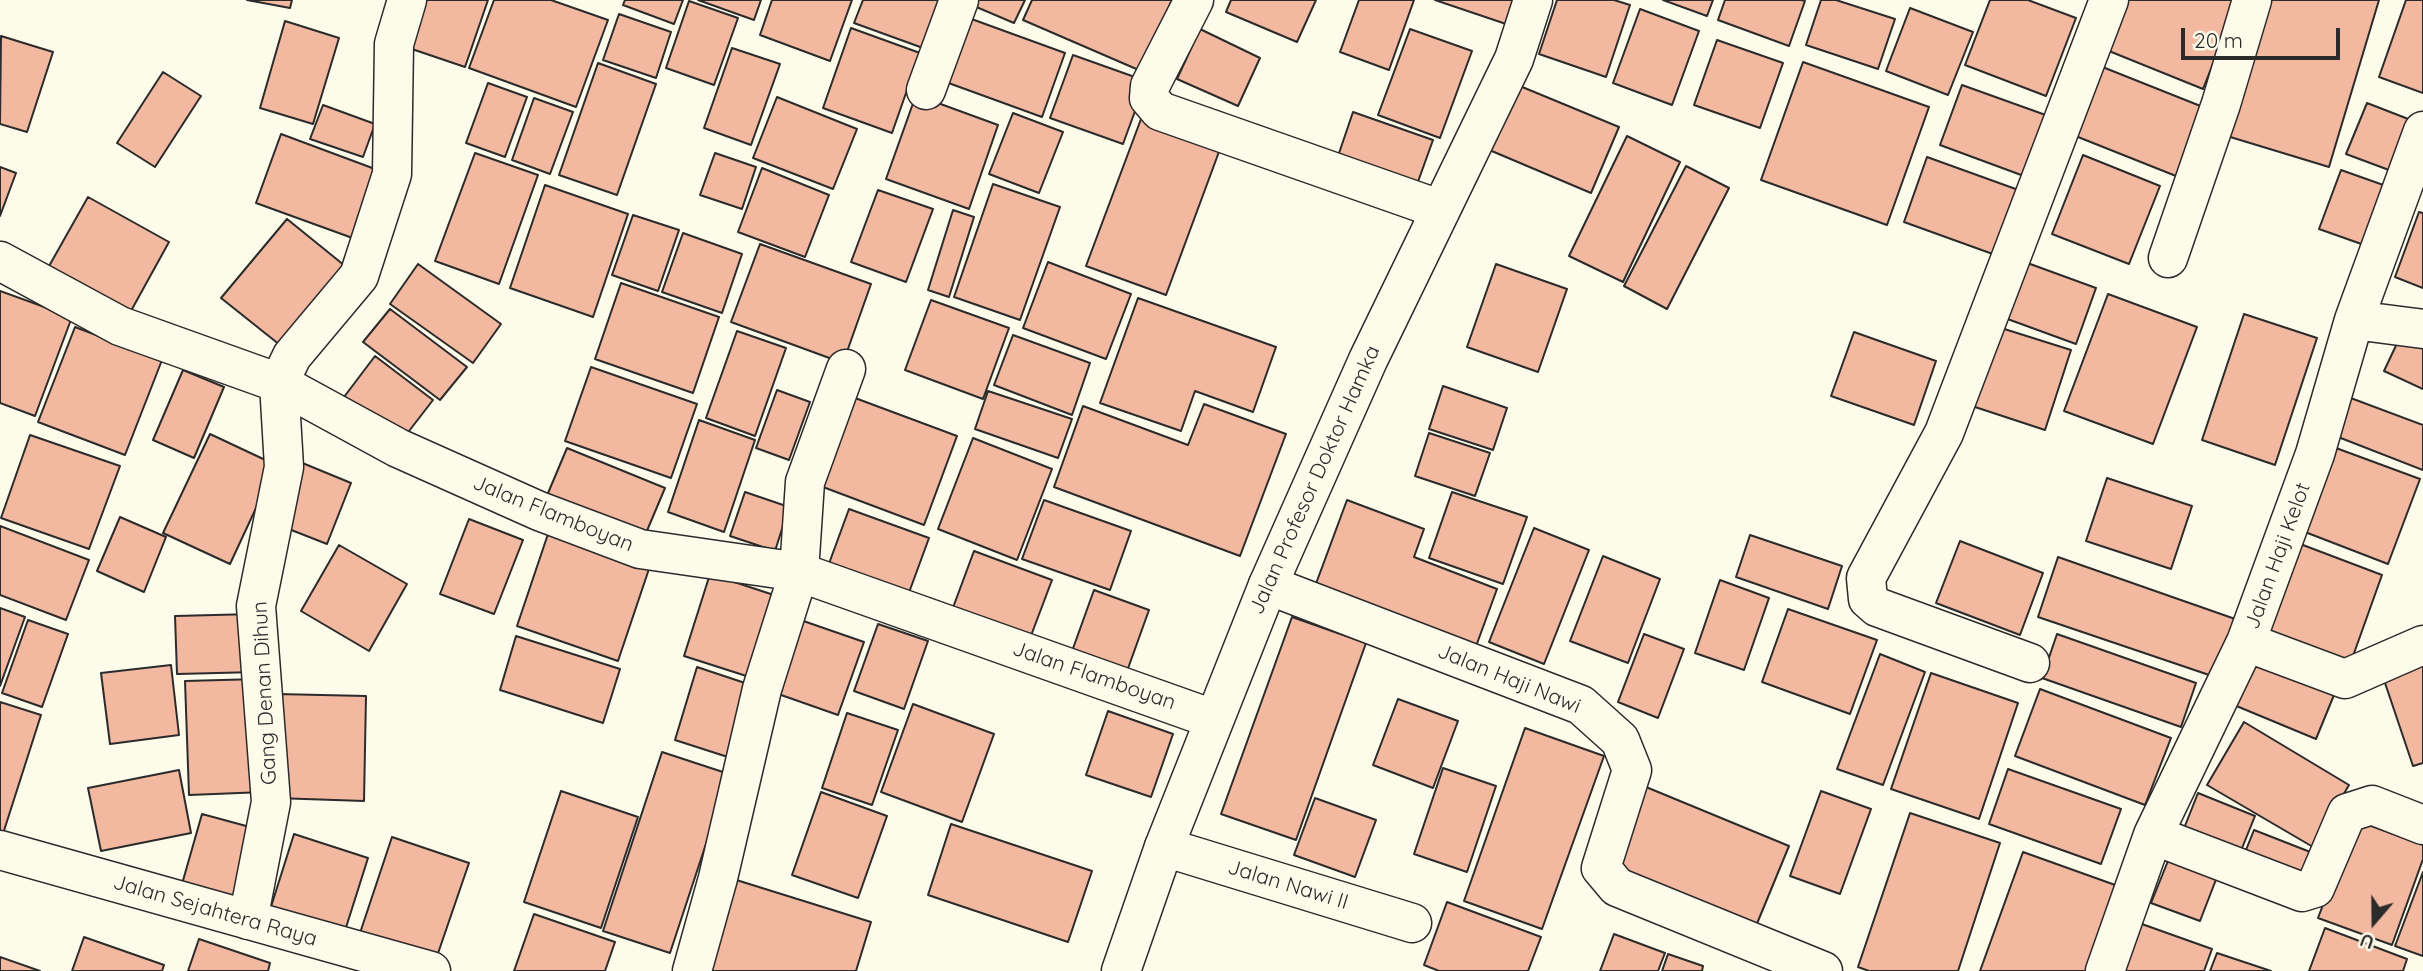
<!DOCTYPE html>
<style>
body{margin:0}
#map{position:relative;width:2423px;height:971px;overflow:hidden;background:#fdfbea;font-family:Quicksand,sans-serif}
canvas{display:block}
.north{position:absolute;left:2339px;top:887px;width:70px;height:70px;-webkit-text-stroke:5px #fdfbea;paint-order:stroke;rotate:200deg;font-size:19px;font-weight:700;line-height:28px;text-align:center;color:#2b2b2b}
.north::after{content:'';display:block;margin:auto;width:24px;height:32px;background:#2b2b2b;clip-path:polygon(50% 0,100% 100%,50% 72%,0 100%)}
.scale{position:absolute;left:2181px;top:28px;width:159px;height:32px;box-sizing:border-box;border:4px solid #2b2b2b;border-top:0;padding-left:9px;font-size:21px;line-height:24px;white-space:nowrap;color:#2b2b2b;-webkit-text-stroke:5px #fdfbea;paint-order:stroke}
</style>
<div id="map">
<canvas width="2423" height="971"></canvas>
<div class="north">U</div>
<div class="scale">20 m</div>
</div>
<script>
const ctx = document.querySelector('canvas').getContext('2d');
ctx.lineJoin = 'round';
function fillPath(path, color) { ctx.fillStyle = color; ctx.fill(path, 'evenodd'); }
const toPath = rows => new Path2D(rows.map(r => 'M' + r).join(''));
function stroke(path, color, width, dash) { ctx.strokeStyle = color; ctx.lineWidth = width; ctx.lineCap = dash ? 'butt' : 'round'; ctx.setLineDash(dash || []); ctx.stroke(path); }
function drawText(font, color, halo, rows, align = 'center') {
  ctx.font = font + ' Quicksand,sans-serif'; ctx.lineWidth = 5; ctx.setLineDash([]); ctx.textBaseline = 'middle'; ctx.strokeStyle = halo; ctx.fillStyle = color; for (const [text, x, y, turn = 0] of rows) {
    ctx.save(); ctx.translate(x, y); ctx.rotate((+turn || 0) * Math.PI / 180); ctx.textAlign = isNaN(turn) ? turn : align; if (halo) ctx.strokeText(text, 0, 0); ctx.fillText(text, 0, 0); ctx.restore();
  }
}
const building = toPath([
 [247,0,292,0,290,8,247,0],
 [418,0,488,0,465,67,403,46,418,0],
 [494,0,551,0,608,20,576,107,469,68,494,0],
 [625,0,683,0,674,24,623,5,625,0],
 [698,0,761,0,754,20,698,0],
 [772,0,852,0,830,61,760,35,772,0],
 [863,0,941,0,923,48,854,23,863,0],
 [960,0,1025,0,1014,23,960,0],
 [1032,0,1172,0,1141,71,1023,20,1032,0],
 [1231,0,1316,0,1297,42,1226,12,1231,0],
 [1359,0,1414,0,1389,70,1340,52,1359,0],
 [1435,0,1518,0,1509,25,1435,0],
 [1557,0,1614,0,1630,5,1606,77,1539,54,1557,0],
 [1663,0,1713,0,1707,16,1663,0],
 [1725,0,1801,0,1805,1,1789,46,1718,20,1725,0],
 [1821,0,1836,0,1895,19,1878,69,1806,45,1821,0],
 [1990,0,2028,0,2076,18,2046,96,1965,65,1990,0],
 [2123,0,2238,0,2203,89,2104,49,2123,0],
 [2267,0,2379,0,2329,167,2227,136,2267,0],
 [2406,0,2423,0,2423,93,2379,77,2406,0],
 [689,1,738,18,714,85,666,68,689,1],
 [1910,8,1973,32,1948,95,1886,71,1910,8],
 [1640,9,1699,31,1672,105,1613,83,1640,9],
 [619,14,671,32,656,78,603,60,619,14],
 [966,17,1065,53,1042,117,943,81,966,17],
 [285,21,339,38,313,124,260,108,285,21],
 [851,28,920,53,892,133,823,108,851,28],
 [1200,29,1260,58,1238,106,1177,79,1200,29],
 [1410,29,1472,51,1440,138,1378,115,1410,29],
 [1,36,53,52,27,132,0,124,1,36],
 [1717,40,1783,63,1760,128,1694,105,1717,40],
 [732,48,780,64,751,145,704,128,732,48],
 [1073,55,1146,81,1123,144,1050,118,1073,55],
 [1803,62,1929,107,1887,225,1761,180,1803,62],
 [598,63,656,84,617,195,559,175,598,63],
 [2100,66,2203,107,2176,176,2073,135,2100,66],
 [163,72,201,96,155,167,117,143,163,72],
 [488,83,527,97,505,157,466,143,488,83],
 [1515,84,1619,127,1591,193,1487,149,1515,84],
 [1962,85,2054,118,2032,179,1940,145,1962,85],
 [916,95,998,125,969,209,886,179,916,95],
 [777,97,857,129,833,189,753,158,777,97],
 [534,98,573,112,550,174,512,160,534,98],
 [2367,103,2416,122,2397,173,2346,154,2367,103],
 [323,105,375,124,363,157,310,139,323,105],
 [1144,111,1223,141,1166,295,1086,266,1144,111],
 [1353,112,1433,140,1415,190,1336,162,1353,112],
 [1013,113,1063,132,1039,193,989,174,1013,113],
 [281,134,383,172,358,240,256,203,281,134],
 [1627,136,1680,162,1623,282,1569,256,1627,136],
 [475,153,538,175,499,284,435,261,475,153],
 [715,153,756,167,742,209,700,195,715,153],
 [2083,155,2160,186,2129,264,2052,234,2083,155],
 [1927,157,2024,192,2001,257,1904,222,1927,157],
 [1686,166,1729,188,1667,309,1624,286,1686,166],
 [0,167,16,173,0,216,0,167],
 [762,168,829,195,805,257,738,232,762,168],
 [2341,170,2389,187,2367,246,2319,229,2341,170],
 [993,184,1060,207,1020,320,954,297,993,184],
 [545,185,628,214,593,317,510,288,545,185],
 [878,190,933,209,906,282,851,262,878,190],
 [88,197,169,242,126,320,44,275,88,197],
 [953,210,974,217,949,297,928,290,953,210],
 [2419,212,2423,213,2423,288,2395,277,2419,212],
 [633,215,679,230,658,291,612,275,633,215],
 [287,219,355,274,290,353,221,298,287,219],
 [683,233,742,254,722,313,662,292,683,233],
 [760,244,871,284,843,363,731,322,760,244],
 [2022,261,2096,288,2076,344,2002,317,2022,261],
 [1048,262,1131,294,1106,359,1023,328,1048,262],
 [418,264,501,324,473,363,390,304,418,264],
 [1496,264,1567,289,1538,372,1467,347,1496,264],
 [621,283,719,317,693,393,595,359,621,283],
 [0,291,72,317,35,416,0,403,0,291],
 [2108,294,2197,327,2153,444,2064,411,2108,294],
 [1138,298,1276,347,1253,412,1195,391,1181,431,1100,403,1138,298],
 [931,300,1009,328,983,399,905,370,931,300],
 [390,309,467,367,440,400,363,342,390,309],
 [2244,314,2317,338,2275,465,2202,440,2244,314],
 [75,327,162,360,125,455,38,422,75,327],
 [1998,327,2071,350,2045,430,1972,406,1998,327],
 [737,331,786,348,755,436,706,418,737,331],
 [1854,332,1936,361,1914,425,1831,396,1854,332],
 [1013,335,1090,363,1072,415,994,385,1013,335],
 [2400,337,2423,348,2423,389,2384,371,2400,337],
 [375,356,433,400,399,444,341,401,375,356],
 [591,367,697,404,671,478,565,441,591,367],
 [183,370,224,387,194,458,153,440,183,370],
 [1443,386,1507,408,1493,450,1429,429,1443,386],
 [777,390,810,402,789,460,756,448,777,390],
 [988,391,1072,419,1058,458,975,429,988,391],
 [847,395,957,436,924,525,815,484,847,395],
 [2348,397,2423,425,2423,470,2333,435,2348,397],
 [1204,404,1286,434,1240,556,1054,487,1083,406,1188,445,1204,404],
 [699,420,755,440,724,532,668,512,699,420],
 [1429,433,1490,453,1475,496,1415,476,1429,433],
 [210,434,276,465,230,564,163,533,210,434],
 [30,435,120,466,89,549,1,518,30,435],
 [973,438,1052,469,1017,560,938,529,973,438],
 [567,448,665,488,641,545,543,505,567,448],
 [2336,448,2420,479,2388,564,2305,532,2336,448],
 [300,462,351,483,327,544,276,524,300,462],
 [2107,478,2192,506,2171,569,2086,541,2107,478],
 [745,492,789,507,775,551,730,536,745,492],
 [1452,492,1527,517,1503,584,1429,558,1452,492],
 [1044,500,1131,531,1110,590,1022,559,1044,500],
 [1347,500,1424,529,1414,557,1497,589,1475,649,1314,589,1347,500],
 [849,509,929,538,907,598,827,569,849,509],
 [120,517,166,537,144,592,97,571,120,517],
 [469,519,523,540,494,614,440,594,469,519],
 [0,526,89,560,66,620,0,595,0,526],
 [1534,528,1589,550,1544,664,1489,642,1534,528],
 [549,531,650,566,618,661,517,626,549,531],
 [1750,535,1842,566,1828,609,1736,577,1750,535],
 [1960,541,2043,573,2020,635,1936,603,1960,541],
 [2295,542,2382,575,2348,670,2259,638,2295,542],
 [339,545,407,584,369,651,301,611,339,545],
 [974,551,1052,580,1029,641,951,613,974,551],
 [1603,556,1660,579,1628,663,1570,641,1603,556],
 [2058,557,2238,620,2218,678,2038,617,2058,557],
 [710,574,789,600,762,681,684,656,710,574],
 [1720,580,1769,598,1744,670,1695,653,1720,580],
 [1094,590,1149,610,1126,674,1071,654,1094,590],
 [0,608,25,617,0,686,0,608],
 [1788,609,1877,640,1850,714,1762,682,1788,609],
 [254,614,257,672,177,674,175,616,254,614],
 [789,616,864,642,838,715,764,689,789,616],
 [1292,617,1366,643,1296,840,1221,814,1292,617],
 [28,620,68,634,42,707,2,693,28,620],
 [878,624,928,641,904,709,854,691,878,624],
 [1644,634,1684,649,1658,718,1618,702,1644,634],
 [2057,634,2196,683,2181,727,2042,678,2057,634],
 [516,636,620,669,603,723,500,690,516,636],
 [1880,654,1925,672,1883,785,1837,769,1880,654],
 [2254,656,2336,690,2316,739,2234,705,2254,656],
 [2423,664,2423,763,2413,766,2383,677,2423,664],
 [171,665,179,735,110,744,101,673,171,665],
 [697,667,757,687,734,759,675,740,697,667],
 [1931,673,2018,703,1979,819,1891,789,1931,673],
 [259,679,264,792,189,795,185,681,259,679],
 [2040,689,2171,738,2145,805,2015,756,2040,689],
 [277,694,366,696,364,801,275,798,277,694],
 [1398,699,1458,721,1433,788,1373,765,1398,699],
 [0,702,41,715,1,840,0,840,0,702],
 [913,704,994,734,962,822,881,792,913,704],
 [1108,711,1173,734,1151,797,1086,775,1108,711],
 [847,713,898,730,872,805,822,788,847,713],
 [2244,722,2349,785,2313,847,2207,785,2244,722],
 [1525,728,1604,756,1542,929,1464,901,1525,728],
 [662,752,729,774,670,953,603,931,662,752],
 [1443,768,1496,786,1467,872,1414,854,1443,768],
 [2008,769,2121,809,2101,864,1989,824,2008,769],
 [179,770,191,833,101,851,88,788,179,770],
 [1646,787,1789,846,1756,926,1613,867,1646,787],
 [561,791,638,817,601,928,524,902,561,791],
 [1821,791,1871,809,1840,894,1790,876,1821,791],
 [821,792,887,816,858,898,792,875,821,792],
 [2198,793,2255,816,2236,863,2179,841,2198,793],
 [1315,798,1376,820,1355,877,1294,855,1315,798],
 [1910,813,2000,843,1958,971,1869,971,1858,967,1910,813],
 [202,814,261,830,241,902,182,884,202,814],
 [2355,820,2423,845,2423,859,2392,945,2318,918,2355,820],
 [951,824,1092,871,1068,942,928,895,951,824],
 [2254,830,2318,855,2306,885,2242,860,2254,830],
 [294,834,368,858,343,937,269,913,294,834],
 [392,837,469,863,434,965,358,939,392,837],
 [2174,846,2222,864,2200,921,2151,903,2174,846],
 [2023,852,2118,886,2088,971,1980,971,2023,852],
 [2423,872,2423,956,2395,946,2423,872],
 [730,878,871,922,856,971,700,971,730,878],
 [1447,902,1541,937,1528,971,1439,971,1424,965,1447,902],
 [534,914,615,942,605,971,514,971,534,914],
 [2139,923,2212,949,2204,971,2121,971,2139,923],
 [2325,928,2407,959,2403,971,2309,971,2325,928],
 [1614,934,1665,953,1658,971,1600,971,1614,934],
 [84,937,164,965,162,971,72,971,84,937],
 [199,939,270,963,268,971,188,971,199,939],
 [2217,953,2271,971,2210,971,2217,953],
 [1668,954,1703,966,1702,971,1662,971,1668,954],
 [0,957,40,971,0,971,0,957]
]);
fillPath(building, '#f2b8a0');
stroke(building, '#2b2b2b', 2);
const minor = toPath([
 [1194,0,1150,86,1149,98,1160,111,1439,209],
 [926,90,959,0],
 [2168,258,2221,104,2252,0],
 [0,261,120,326,279,383,398,448,539,511,640,549,799,572,1213,719],
 [2354,320,2423,329],
 [1268,585,1581,705,1620,740,1632,770,1601,868,1617,887,1823,971],
 [2246,642,2345,679,2423,645],
 [2030,663,1877,607,1868,599,1866,578,1944,433,2109,0],
 [2153,835,2302,892,2315,888,2347,813,2372,805,2423,825],
 [1164,847,1412,923],
 [0,850,431,971],
 [248,920,271,802,256,606,284,467,279,383,292,356,359,276,392,174,394,44,407,0],
 [692,971,718,878,762,689,799,572,805,482,846,369],
 [2105,971,2153,835,2246,642,2315,454,2354,320,2423,131]
]);
const tertiary = toPath([
 [1121,971,1164,847,1268,585,1368,360,1514,59,1533,0]
]);
stroke(minor, '#2b2b2b', 41);
stroke(tertiary, '#2b2b2b', 41);
stroke(minor, '#fdfbea', 38);
stroke(tertiary, '#fdfbea', 38);
drawText('21px', '#2b2b2b', '#fdfbea', [
 ["Jalan Profesor Doktor Hamka",1315,480,-66],
 ["Jalan Flamboyan",553,514,22],
 ["Jalan Haji Kelot",2278,556,-70],
 ["Jalan Flamboyan",1094,676,19],
 ["Jalan Haji Nawi",1509,679,22],
 ["Gang Denan Dihun",265,693,-93],
 ["Jalan Nawi II",1288,885,17],
 ["Jalan Sejahtera Raya",215,911,16]
]);
</script>
